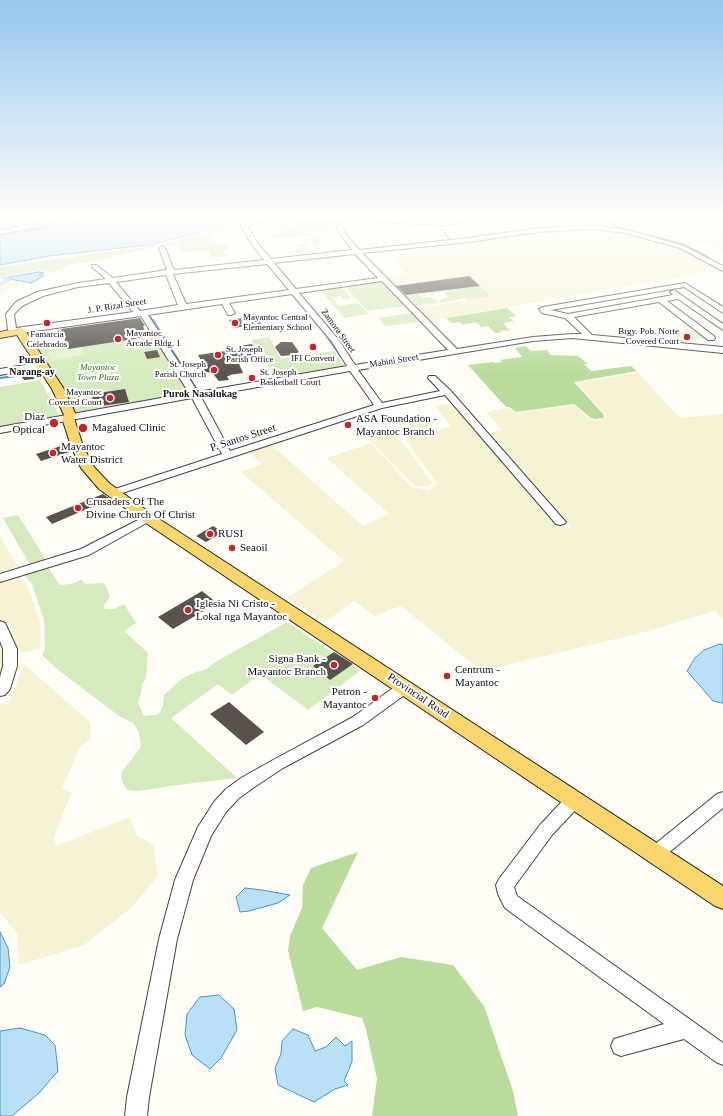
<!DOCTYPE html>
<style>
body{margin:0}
canvas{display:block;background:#fffdf5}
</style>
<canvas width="723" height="1116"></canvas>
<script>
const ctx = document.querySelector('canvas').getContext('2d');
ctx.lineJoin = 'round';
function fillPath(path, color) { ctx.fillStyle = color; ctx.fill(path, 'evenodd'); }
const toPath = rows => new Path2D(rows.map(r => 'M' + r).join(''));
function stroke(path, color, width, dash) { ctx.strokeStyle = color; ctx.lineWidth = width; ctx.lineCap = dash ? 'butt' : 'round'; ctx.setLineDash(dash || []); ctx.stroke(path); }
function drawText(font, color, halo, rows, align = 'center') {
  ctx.font = font + ' Georgia,serif'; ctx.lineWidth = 4; ctx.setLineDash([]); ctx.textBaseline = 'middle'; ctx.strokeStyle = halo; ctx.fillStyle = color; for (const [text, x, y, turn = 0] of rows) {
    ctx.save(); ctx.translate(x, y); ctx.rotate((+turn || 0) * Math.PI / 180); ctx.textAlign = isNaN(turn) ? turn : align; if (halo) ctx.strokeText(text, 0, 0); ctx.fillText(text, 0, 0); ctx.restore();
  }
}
fillPath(toPath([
 [0,218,39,218,40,223,0,230],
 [290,218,495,218,444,224,424,222,365,220,310,222],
 [610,218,723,218,723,253,709,250,721,250,720,248,712,244,691,244,685,240,708,240,704,237,678,237,675,235,678,234,674,232,669,232,665,229,643,230,621,225,641,223,639,221],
 [593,228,624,232,676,247,722,270,427,321,414,308,493,297,469,276,395,286,387,277,407,275,391,257,413,254,409,250,554,232],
 [10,281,22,284,12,289,6,290,0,298,0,286],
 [638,373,680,418,723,414,723,619,715,611,641,633,481,671,401,606,375,616,354,601,325,622,287,598,344,561,241,472,262,464,248,451,269,443,363,526,389,514,327,458,371,443,411,487,428,490,434,487,437,483,396,426,428,420,435,430,451,427,436,406,454,403,564,529,571,527,489,433,502,430,486,412,507,408,515,413,574,405,590,419,600,420,607,416,575,382],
 [393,429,432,483,429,486,415,486,367,437],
 [0,536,18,566,0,574],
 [20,575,27,585,40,620,41,648,27,652,5,651,0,680,0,583],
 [24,664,90,722,91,738,80,747,62,788,71,793,54,837,56,846,130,817,136,835,153,845,158,876,131,908,84,945,19,965,17,933,0,913,0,705,8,703]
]), '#f6f3d4');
fillPath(toPath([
 [261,221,270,221,271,223,295,227,299,224,308,225,328,223,328,231,311,232,312,234,317,234,321,238,319,239,322,243,317,244,321,250,318,250,312,244,305,245,311,251,295,252,294,250,299,249,296,244,304,244,303,239,311,239,310,236,302,235,302,238,272,238,272,234,278,233,279,231,284,231,285,229,272,227,273,225,269,225,270,223,258,223],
 [221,225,226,230,222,232,213,233,210,236,212,240,217,243,229,245,231,248,223,250,228,256,211,258,208,251,184,252,177,245,159,247,160,245,204,234,212,228],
 [156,245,156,247,99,260,71,264,52,273,41,270,0,277,0,267],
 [381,281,405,306,367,311,345,286],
 [341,286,351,298,343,299,341,296,332,298,339,306,358,303,368,314,344,318,321,291,302,294,301,292],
 [480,286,492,297,467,300,465,298,440,303,440,300,448,297,443,292,435,293,432,296,429,293],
 [419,294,422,298,432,297,438,303,416,306,412,300,406,301,402,296],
 [412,313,420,322,385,326,378,318],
 [150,328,191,394,73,415,32,347],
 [269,337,281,359,334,351,345,367,277,379,251,340],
 [40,380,60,417,0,428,0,387],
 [18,515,46,560,30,565,3,518],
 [47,566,60,585,71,584,78,582,81,579,85,584,104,583,106,586,110,597,104,605,105,609,114,609,124,604,136,623,124,631,148,653,146,678,142,684,141,693,138,703,144,716,156,715,160,712,163,705,164,695,183,678,196,672,205,670,217,661,287,622,360,671,308,710,260,674,232,695,218,684,171,718,237,778,177,785,139,791,127,790,122,781,121,773,141,747,139,732,133,723,119,716,57,669,42,655,45,649,44,620,32,584,23,574]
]), '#d5ebbd');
fillPath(toPath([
 [507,308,516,316,509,317,514,321,503,323,510,331,500,330,502,332,495,333,488,326,481,327,476,322,462,325,460,322,452,323,446,318],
 [525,346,531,351,547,350,550,355,578,356,588,364,584,364,591,371,631,366,637,371,574,382,604,415,603,418,596,419,591,418,574,404,516,412,509,407,506,407,468,365,493,362,495,363,502,362,500,360,522,357,515,348],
 [358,852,322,928,357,970,401,957,453,965,484,1006,513,1091,518,1116,372,1116,377,1079,366,1029,362,1018,317,1007,303,1011,288,951,290,936,302,908,303,885,311,868]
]), '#b9dc9c');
fillPath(toPath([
 [692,330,705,338,682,343,669,335],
 [82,347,84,355,50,361,48,352]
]), '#e6f2cf');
const water = toPath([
 [89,218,245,218,209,227,202,232,148,245,49,256,0,265,0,236,77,222,89,218],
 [39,272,44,273,39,275,44,276,31,283,4,278,39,272],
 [720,644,723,645,723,703,722,703,713,701,687,671,695,658,704,650,720,644],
 [245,888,262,890,290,895,278,903,249,911,240,912,236,897,245,888],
 [0,932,8,948,10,967,4,984,0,987,0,932],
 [219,995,234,1009,237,1030,221,1058,210,1069,192,1055,185,1035,187,1014,200,997,219,995],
 [20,1028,45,1035,55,1045,58,1071,39,1093,12,1116,0,1116,0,1031,20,1028],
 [293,1029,308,1035,315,1051,326,1047,336,1037,345,1046,352,1041,352,1062,344,1081,348,1085,335,1089,314,1102,278,1085,275,1068,281,1054,282,1041,293,1029]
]);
fillPath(water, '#b9e0f7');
stroke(water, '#3f96cf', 1);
stroke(toPath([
 [233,218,252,218],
 [264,218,287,219,307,224,362,221,445,226,464,222,500,218],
 [600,218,621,228,683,244,710,258],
 [439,226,451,241],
 [714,261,723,266],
 [151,317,153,321]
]), '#3f96cf', 1.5);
stroke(toPath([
 [153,320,199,393,200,392],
 [324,332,340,355],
 [540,337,561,335],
 [0,378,23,375]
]), '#3f96cf', 2);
fillPath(toPath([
 [4,276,12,280,0,286,0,282,4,280,1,278,4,276]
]), '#b9e0f7');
fillPath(toPath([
 [469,276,480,286,406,295,396,286],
 [256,316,261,324,234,328,229,320],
 [140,318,145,326,143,326,147,337,68,349,61,329],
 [281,342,292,342,299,352,293,355,281,356,275,347],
 [252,344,258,354,236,357,243,373,229,375,230,376,227,376,229,380,219,381,213,374,208,372,200,373,198,366,204,366,198,355,240,349,238,346],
 [157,350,160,357,147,359,144,352],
 [33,371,34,379,24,380,19,373],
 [125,389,129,402,94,407,92,394],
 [64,445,69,452,41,461,36,454],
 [103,494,110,499,52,524,46,517],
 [213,526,223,532,206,542,196,536],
 [202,591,217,603,173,629,158,617],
 [334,652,353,664,330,680,313,666],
 [229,702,264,732,246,745,210,714]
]), '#5a524d');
const minor = toPath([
 [58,218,67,218,39,227,0,234,0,230,38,223,58,218],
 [248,220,258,220,261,222,247,226,259,245,271,259,352,250,339,233,337,226,340,224,342,225,345,233,359,250,469,238,538,228,594,225,628,230,684,246,723,266,723,271,680,248,625,233,594,229,538,232,469,242,362,253,457,349,533,337,572,334,582,334,565,318,542,313,539,309,543,307,685,283,723,307,723,313,684,287,551,310,568,314,673,295,670,292,674,290,723,324,723,330,678,299,667,301,714,336,715,338,714,340,708,340,659,302,574,317,592,335,723,347,723,353,572,338,533,341,358,370,382,403,440,391,428,378,429,376,435,376,450,390,564,520,566,522,564,524,560,525,556,524,445,395,382,408,113,496,109,495,108,493,109,491,222,454,192,398,0,433,0,427,189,393,141,316,14,334,8,330,6,314,16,302,37,292,78,283,106,279,92,267,92,265,96,265,113,278,167,270,159,248,162,246,165,248,174,270,264,260,253,246,240,225,248,220],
 [355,254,378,278,296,289,274,263,355,254],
 [267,264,289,290,186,304,173,274,267,264],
 [166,275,178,305,140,311,116,282,166,275],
 [382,281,448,350,355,365,338,339,299,293,382,281],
 [109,283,133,312,16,328,14,314,22,306,43,296,78,287,109,283],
 [292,294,332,342,347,366,198,392,148,315,222,304,228,315,231,315,235,313,229,303,292,294],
 [350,371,374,405,230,451,201,397,350,371],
 [43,362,47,365,46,367,0,375,0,369,43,362],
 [148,515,152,516,154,518,152,520,89,555,0,582,0,574,81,549,148,515],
 [0,621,5,623,17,649,17,666,10,689,5,695,0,696,0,677,3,666,3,649,0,641,0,621],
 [405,682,410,683,412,687,410,691,363,725,283,768,253,788,238,799,226,812,211,836,193,880,177,939,149,1097,147,1116,125,1116,127,1097,159,939,175,880,198,827,214,802,226,789,241,778,273,760,353,717,400,683,405,682],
 [723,792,723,808,661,859,655,862,649,859,646,854,649,849,717,794,723,792],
 [574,793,580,795,582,800,580,805,552,835,514,887,517,896,723,1043,723,1065,716,1062,684,1039,621,1056,614,1053,611,1046,614,1039,664,1024,505,908,498,894,496,885,499,879,540,825,568,795,574,793]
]);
const major = toPath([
 [20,328,24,329,64,389,76,415,74,418,83,446,94,467,109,483,153,515,723,886,723,909,715,906,143,521,99,489,81,468,71,446,62,418,64,415,52,389,17,335,0,338,0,332,20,328]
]);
stroke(minor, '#444', 2);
stroke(major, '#222', 2);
fillPath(minor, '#fff');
fillPath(major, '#f9d66b');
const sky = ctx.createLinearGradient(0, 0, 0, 374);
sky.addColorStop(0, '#95c6ee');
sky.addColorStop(0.58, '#fffefa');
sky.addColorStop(1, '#fffefa00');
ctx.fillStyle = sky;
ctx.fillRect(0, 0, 723, 374);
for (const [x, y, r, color] of [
 [47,323,4,"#c4262e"],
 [235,323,4,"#c4262e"],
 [687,337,4,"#c4262e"],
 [118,339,4,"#c4262e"],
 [313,347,4,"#c4262e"],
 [218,355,4,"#c4262e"],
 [214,370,4,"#c4262e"],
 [252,378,4,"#c4262e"],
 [110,398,4,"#c4262e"],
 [54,423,5,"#c4262e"],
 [348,425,4,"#c4262e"],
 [83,428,5,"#c4262e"],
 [53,453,4,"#c4262e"],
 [78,508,4,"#c4262e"],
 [210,534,4,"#c4262e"],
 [232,548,4,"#c4262e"],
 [188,610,4,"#c4262e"],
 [334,665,4,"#c4262e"],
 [447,676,4,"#c4262e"],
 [375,698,4,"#c4262e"]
]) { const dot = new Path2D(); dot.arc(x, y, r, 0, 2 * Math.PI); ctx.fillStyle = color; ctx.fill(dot); stroke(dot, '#fff', 1.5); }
drawText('9px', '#111', '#fff', [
 ["J. P. Rizal Street",117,306,-9],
 ["Zamora Street",338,331,54],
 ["Mabini Street",394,361,-9]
]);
drawText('9px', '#111', '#fff', [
 ["Mayantoc Central",243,318],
 ["Elementary School",243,328],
 ["Brgy. Pob. Norte",679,332,"right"],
 ["Covered Court",679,342,"right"],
 ["Mayantoc",126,334],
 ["Arcade Bldg. 1",126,344],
 ["Famarcia",47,335,"center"],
 ["Celebrados",47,345,"center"],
 ["St. Joseph",226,350],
 ["Parish Office",226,360],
 ["IFI Convent",313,359,"center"],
 ["St. Joseph",206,365,"right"],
 ["Parish Church",206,375,"right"],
 ["St. Joseph",260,373],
 ["Basketball Court",260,383],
 ["Mayantoc",102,393,"right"],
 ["Covered Court",102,403,"right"]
], 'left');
drawText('italic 9px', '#2f6b1f', '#fff', [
 ["Mayantoc",98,368],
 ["Town Plaza",98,378]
]);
drawText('bold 10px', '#111', '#fff', [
 ["Purok",32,360],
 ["Narang-ay",32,372],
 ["Purok Nasalukag",200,394]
]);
drawText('11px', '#111', '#fff', [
 ["Diaz",45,417,"right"],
 ["Optical",45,430,"right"],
 ["ASA Foundation -",356,419],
 ["Mayantoc Branch",356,432],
 ["Magalued Clinic",92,428],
 ["Mayantoc",61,447],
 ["Water District",61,460],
 ["Crusaders Of The",86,502],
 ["Divine Church Of Christ",86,515],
 ["RUSI",218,534],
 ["Seaoil",240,548],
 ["Iglesia Ni Cristo -",196,604],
 ["Lokal nga Mayantoc",196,617],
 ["Signa Bank -",326,659,"right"],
 ["Mayantoc Branch",326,672,"right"],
 ["Centrum -",455,670],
 ["Mayantoc",455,683],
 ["Petron -",367,692,"right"],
 ["Mayantoc",367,705,"right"]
], 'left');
drawText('11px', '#111', '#fff', [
 ["P. Santos Street",243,438,-18],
 ["Provincial Road",418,696,34]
]);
</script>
